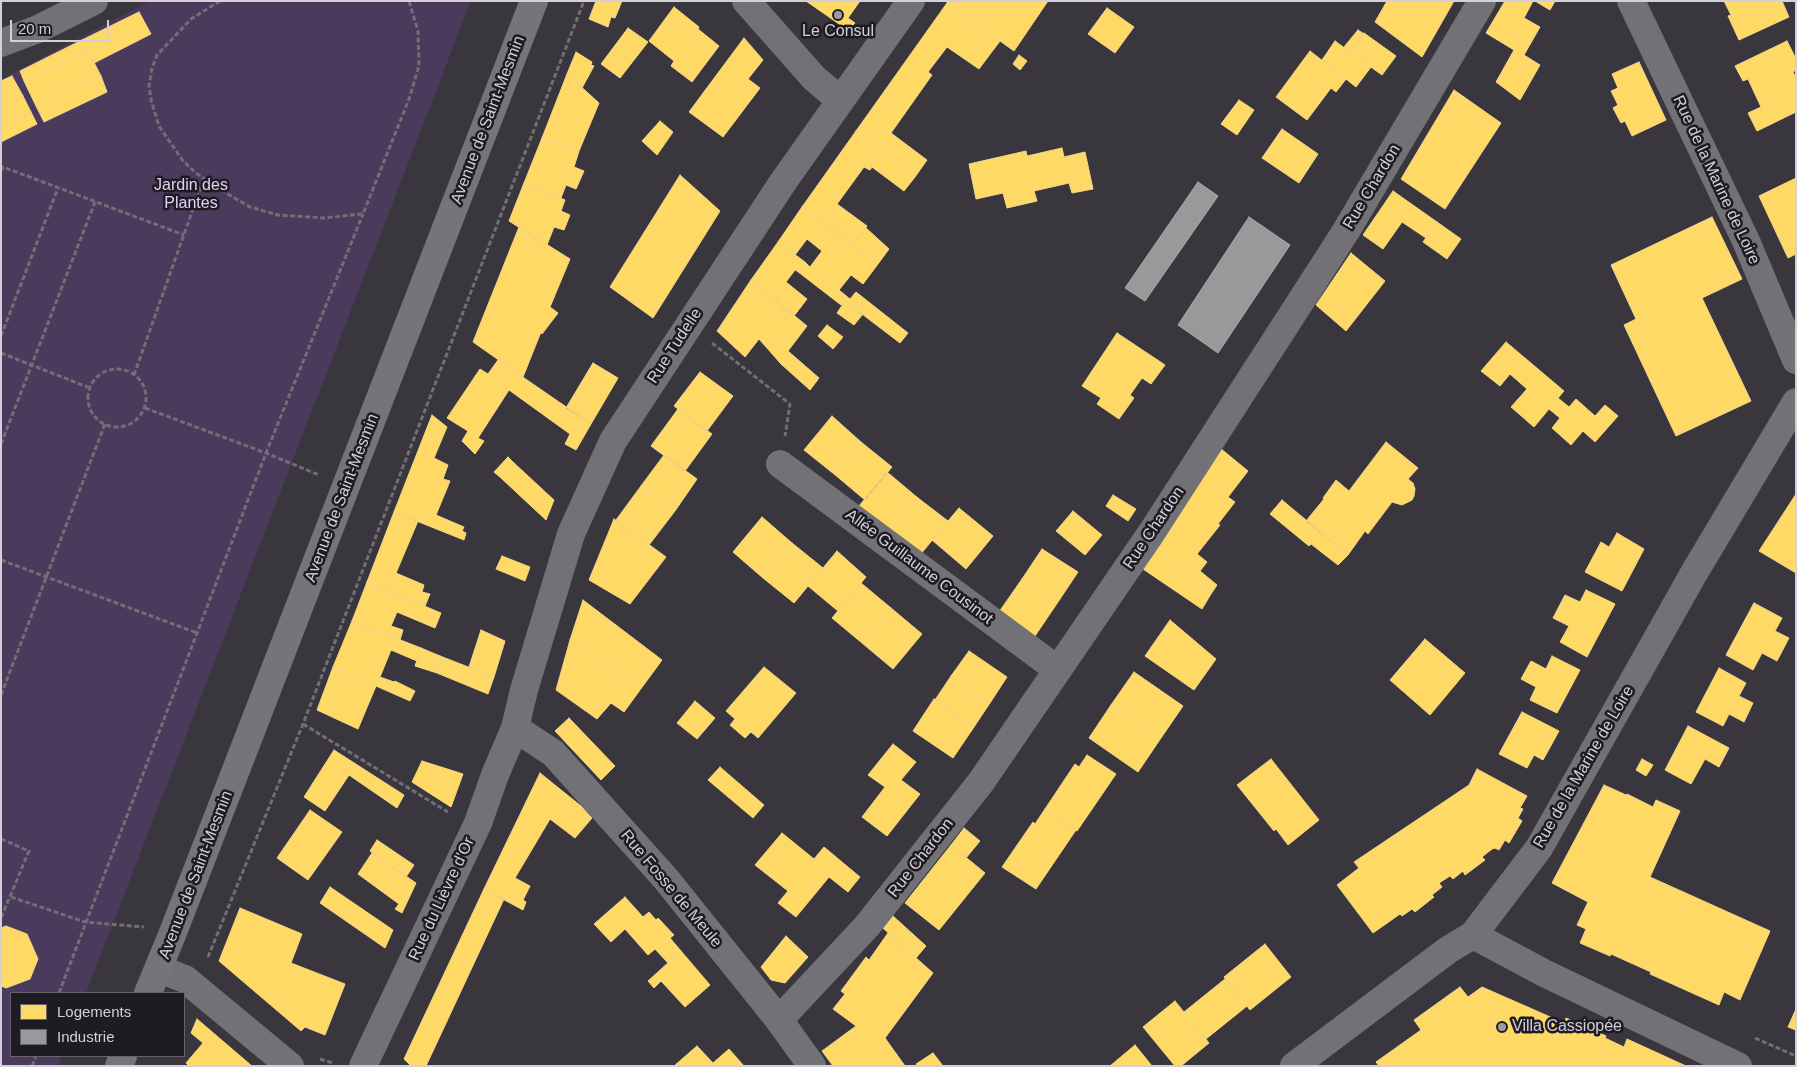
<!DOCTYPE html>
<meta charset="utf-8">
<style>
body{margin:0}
#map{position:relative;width:1797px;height:1067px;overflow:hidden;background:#3a363e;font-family:Arial,sans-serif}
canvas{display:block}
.frame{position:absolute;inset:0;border:2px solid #d4d0da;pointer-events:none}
.legend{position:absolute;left:10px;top:992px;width:175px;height:65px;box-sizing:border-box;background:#1f1b23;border:1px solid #67636c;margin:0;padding:6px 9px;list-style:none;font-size:15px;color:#d4d0da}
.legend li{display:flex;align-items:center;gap:10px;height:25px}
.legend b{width:25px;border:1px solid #67636c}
.scale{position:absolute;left:10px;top:20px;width:99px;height:22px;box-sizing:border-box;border:2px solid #d4d0da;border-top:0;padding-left:6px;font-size:15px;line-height:18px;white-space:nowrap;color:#d4d0da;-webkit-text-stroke:4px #1f1b23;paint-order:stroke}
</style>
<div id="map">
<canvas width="1797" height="1067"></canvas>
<div class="frame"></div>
<ul class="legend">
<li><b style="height:14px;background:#ffd966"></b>Logements</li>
<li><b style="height:14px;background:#999"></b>Industrie</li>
</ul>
<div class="scale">20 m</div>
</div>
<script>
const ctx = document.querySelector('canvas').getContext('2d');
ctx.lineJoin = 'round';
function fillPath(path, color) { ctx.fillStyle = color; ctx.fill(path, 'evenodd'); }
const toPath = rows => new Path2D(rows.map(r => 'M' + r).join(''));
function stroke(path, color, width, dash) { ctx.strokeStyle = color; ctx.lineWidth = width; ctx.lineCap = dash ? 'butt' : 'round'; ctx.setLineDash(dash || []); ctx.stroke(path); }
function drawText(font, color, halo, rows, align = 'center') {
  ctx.font = font + ' Arial,sans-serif'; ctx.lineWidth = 5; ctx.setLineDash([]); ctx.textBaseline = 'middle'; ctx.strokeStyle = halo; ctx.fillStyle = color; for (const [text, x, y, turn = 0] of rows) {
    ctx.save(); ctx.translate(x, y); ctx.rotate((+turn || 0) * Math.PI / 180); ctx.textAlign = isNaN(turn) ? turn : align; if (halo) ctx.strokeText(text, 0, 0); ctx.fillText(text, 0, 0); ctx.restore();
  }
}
fillPath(toPath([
 [150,1,471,1,86,993,11,993,11,1056,61,1056,58,1066,1,1066,1,79]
]), '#4a3b5c');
const homes = toPath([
 [596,1,622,1,615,18,611,17,608,27,589,19,596,1],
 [806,1,860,1,848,18,855,23,852,26,842,26,806,1],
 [948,1,1048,1,1014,51,947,3,948,1],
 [1387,1,1454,1,1422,57,1375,22,1387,1],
 [1505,1,1533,1,1524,18,1540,27,1524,55,1540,65,1520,100,1496,82,1514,50,1486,33,1505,1],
 [1535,1,1555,1,1550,10,1535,1],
 [1724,1,1782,1,1789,17,1739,40,1728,16,1731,15,1724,1],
 [947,3,1000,41,979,69,947,47,928,72,932,75,891,133,927,160,915,177,856,131,947,3],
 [674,7,699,27,698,29,719,46,692,82,671,66,674,61,649,41,674,7],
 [1107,8,1134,27,1115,53,1088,34,1107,8],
 [139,12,151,34,94,63,82,40,139,12],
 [628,28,648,42,620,78,601,64,628,28],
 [1358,30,1364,34,1350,52,1344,47,1358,30],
 [1364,33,1396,56,1382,75,1350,52,1364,33],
 [744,38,763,60,748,79,760,88,723,137,689,112,744,38],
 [82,40,88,51,24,81,20,71,82,40],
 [1335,41,1371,67,1356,87,1322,60,1335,41],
 [1787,41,1796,59,1796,70,1793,72,1796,78,1796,112,1757,131,1748,113,1761,107,1748,79,1743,81,1735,66,1787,41],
 [88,51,101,76,36,106,24,81,88,51],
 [1310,51,1346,79,1336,92,1331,88,1307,120,1276,97,1310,51],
 [576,52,592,62,591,65,594,66,582,88,567,74,576,52],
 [1019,55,1027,61,1020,70,1013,64,1019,55],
 [1639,62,1666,120,1632,136,1625,121,1621,123,1613,108,1618,105,1611,91,1618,88,1612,74,1639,62],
 [567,74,599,103,579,151,542,138,567,74],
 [12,76,23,96,1,107,1,81,12,76],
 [101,76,107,92,44,122,36,106,101,76],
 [1454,90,1501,123,1445,209,1401,179,1454,90],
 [23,96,31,112,1,126,1,107,23,96],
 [1239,100,1254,110,1237,135,1221,124,1239,100],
 [31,112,37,124,1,142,1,126,31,112],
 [660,121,673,132,657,155,642,141,660,121],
 [1282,129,1318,154,1299,183,1262,158,1282,129],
 [856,131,915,177,904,191,872,167,870,170,864,167,837,204,867,226,852,245,802,207,856,131],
 [542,138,579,151,574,167,584,171,576,189,566,185,561,198,524,183,542,138],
 [1062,148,1064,157,1085,152,1093,189,1072,193,1069,183,1034,191,1037,201,1007,208,1003,193,976,199,969,164,1026,151,1027,156,1062,148],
 [680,175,720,211,653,318,610,287,680,175],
 [1796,178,1796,254,1788,258,1759,196,1796,178],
 [524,183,565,200,561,211,570,215,564,230,554,227,547,245,509,221,524,183],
 [1393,191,1437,222,1426,238,1402,222,1383,249,1363,235,1393,191],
 [802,207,878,264,863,284,851,275,839,290,850,299,856,292,908,333,900,343,845,301,841,305,797,271,805,262,810,267,822,251,807,239,795,255,778,242,802,207],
 [1712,217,1742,279,1702,298,1751,401,1676,436,1624,325,1636,319,1611,265,1712,217],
 [1437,222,1461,239,1447,259,1423,242,1437,222],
 [519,227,570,259,550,307,558,313,542,334,541,332,523,377,473,342,519,227],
 [866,228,889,249,878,264,852,245,866,228],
 [778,242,805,262,797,271,795,270,786,282,807,299,794,316,751,280,778,242],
 [1351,253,1385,281,1346,331,1316,305,1351,253],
 [751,280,807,326,788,351,819,378,810,390,781,364,759,339,745,357,717,331,751,280],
 [845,301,863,314,854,325,837,313,845,301],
 [827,325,843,337,833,349,818,336,827,325],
 [1117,333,1165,365,1151,384,1142,378,1130,395,1134,398,1119,419,1097,404,1101,398,1082,386,1117,333],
 [1506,342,1564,391,1558,398,1569,407,1576,399,1595,416,1605,405,1618,416,1595,442,1583,431,1571,445,1552,428,1560,418,1549,409,1534,427,1511,407,1527,389,1510,374,1500,386,1481,371,1506,342],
 [498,360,591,424,576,450,565,444,570,434,509,390,478,438,484,441,475,454,462,441,468,431,447,418,480,369,488,374,498,360],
 [593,363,618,378,591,424,566,408,593,363],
 [700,372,733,396,707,431,674,406,700,372],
 [678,409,712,434,685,471,651,446,678,409],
 [432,415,447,427,434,458,448,465,443,479,450,481,436,515,464,527,462,531,466,533,464,540,394,512,432,415],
 [832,416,861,442,834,474,804,450,832,416],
 [861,442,892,467,865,500,834,474,861,442],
 [1386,442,1418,468,1408,479,1413,483,1415,489,1414,496,1412,500,1402,505,1392,502,1368,534,1365,531,1348,555,1306,521,1324,499,1323,498,1336,480,1349,491,1386,442],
 [1220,448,1248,471,1228,497,1235,502,1218,524,1220,525,1197,554,1207,562,1200,571,1217,585,1211,594,1154,546,1220,448],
 [664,455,697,479,675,511,641,486,664,455],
 [508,457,514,463,501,478,494,472,508,457],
 [514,463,554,500,546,520,501,478,514,463],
 [887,472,918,498,891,531,859,506,887,472],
 [641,486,675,511,649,545,616,520,641,486],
 [1796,494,1796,573,1759,551,1796,494],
 [1113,495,1136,509,1128,521,1106,506,1113,495],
 [918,498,948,521,920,555,891,531,918,498],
 [1282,500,1348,555,1338,565,1311,544,1309,546,1270,514,1282,500],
 [959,508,993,536,966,569,932,540,959,508],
 [1073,511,1102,535,1085,555,1056,531,1073,511],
 [394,512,418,521,396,573,424,585,422,592,430,594,425,606,367,582,394,512],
 [762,517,792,543,763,578,733,552,762,517],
 [614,519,666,557,630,604,589,580,614,519],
 [1617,533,1644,549,1622,591,1585,572,1601,542,1609,547,1617,533],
 [792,543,823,568,794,603,763,578,792,543],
 [1154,546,1211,594,1202,609,1140,567,1154,546],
 [1042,549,1078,572,1058,602,1022,579,1042,549],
 [837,551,866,577,838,611,808,586,837,551],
 [502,556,530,567,525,581,496,569,502,556],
 [1022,579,1058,602,1035,636,999,612,1022,579],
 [367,582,441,613,435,628,397,612,391,626,403,630,400,640,352,621,367,582],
 [861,583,891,608,862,643,832,618,861,583],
 [1586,590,1615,604,1587,657,1560,642,1569,626,1553,618,1565,595,1580,602,1586,590],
 [583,600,662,660,640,690,570,640,583,600],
 [1754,603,1782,618,1775,631,1789,638,1777,661,1762,653,1753,670,1726,655,1754,603],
 [891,608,922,634,893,669,862,643,891,608],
 [1170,620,1216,659,1194,690,1145,656,1170,620],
 [352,621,421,648,417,661,391,650,380,677,394,682,395,681,415,691,410,701,333,667,352,621],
 [481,630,505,641,494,677,469,667,481,630],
 [1425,639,1465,673,1430,715,1390,680,1425,639],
 [570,640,640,690,624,712,611,703,597,719,556,690,570,640],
 [421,648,440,656,437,664,441,665,437,673,415,666,421,648],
 [969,651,1007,677,990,703,951,676,969,651],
 [440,656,494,677,488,694,437,673,441,665,437,664,440,656],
 [1552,656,1580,670,1557,713,1530,700,1536,687,1521,679,1531,661,1546,669,1552,656],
 [333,667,376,686,358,729,317,710,333,667],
 [764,667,796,693,758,738,751,732,745,738,730,725,735,719,726,711,764,667],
 [1719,668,1746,683,1739,696,1753,703,1744,722,1729,714,1723,726,1696,712,1719,668],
 [1134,672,1183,706,1161,738,1111,705,1134,672],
 [951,676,990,703,974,727,935,700,951,676],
 [934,699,974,727,953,758,913,731,934,699],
 [695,701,715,718,697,739,677,723,695,701],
 [1111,705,1161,738,1138,772,1089,738,1111,705],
 [1522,712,1559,731,1543,760,1534,755,1527,768,1499,754,1522,712],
 [569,718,615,766,601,780,555,731,569,718],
 [1688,726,1729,748,1719,767,1705,759,1691,784,1665,770,1688,726],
 [893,744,916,762,901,780,920,794,887,836,862,817,885,787,868,775,893,744],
 [334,750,404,795,397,808,349,775,325,811,304,797,334,750],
 [1087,755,1116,774,1077,831,1045,809,1075,764,1079,767,1087,755],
 [1271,759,1319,820,1288,845,1276,829,1274,831,1237,785,1271,759],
 [1642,759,1653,765,1646,776,1636,770,1642,759],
 [422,761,463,774,451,807,412,782,422,761],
 [720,767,764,805,753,818,708,780,720,767],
 [1477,769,1527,796,1520,808,1523,809,1518,818,1522,821,1509,843,1505,840,1499,850,1495,848,1492,849,1482,857,1485,860,1465,875,1463,871,1453,879,1450,876,1439,883,1442,887,1432,895,1434,897,1415,912,1412,909,1402,916,1400,914,1373,933,1337,885,1359,868,1354,862,1469,785,1477,769],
 [540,773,581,806,592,818,575,838,550,819,515,878,530,886,523,900,526,902,523,910,484,889,540,773],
 [1604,785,1626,795,1627,794,1653,807,1656,800,1680,811,1650,877,1770,931,1740,1000,1724,992,1719,1005,1650,974,1651,972,1611,954,1610,956,1580,943,1586,929,1577,925,1588,902,1552,883,1604,785],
 [1045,809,1076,830,1036,889,1002,867,1033,822,1035,824,1045,809],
 [310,810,342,832,308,880,277,858,310,810],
 [964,828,980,841,966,858,951,845,964,828],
 [782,833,814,859,824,847,860,877,848,892,824,873,810,890,815,894,796,917,778,903,788,891,755,865,782,833],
 [377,840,414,865,406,877,370,851,377,840],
 [951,845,985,873,939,930,905,903,951,845],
 [372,853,416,883,402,913,395,909,399,904,358,874,372,853],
 [824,873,829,877,815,894,810,890,824,873],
 [330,887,393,930,385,948,320,903,330,887],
 [484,889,504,899,426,1066,411,1066,404,1059,484,889],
 [625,897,643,917,649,912,656,920,658,918,674,935,670,938,681,951,668,963,655,949,648,955,625,929,611,942,594,924,625,897],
 [240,908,302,934,291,963,345,984,325,1035,305,1027,301,1031,219,961,240,908],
 [893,916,926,946,916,958,883,928,893,916],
 [6,926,27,934,38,959,30,979,6,988,1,986,1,928,6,926],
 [888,933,933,973,885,1038,905,1066,833,1066,822,1051,856,1026,833,1009,845,994,841,991,866,957,869,960,888,933],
 [786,936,808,957,785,983,771,980,761,967,786,936],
 [1265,944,1291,977,1250,1010,1224,977,1265,944],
 [681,951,710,985,685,1007,661,981,654,988,648,981,681,951],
 [1225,979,1247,1006,1206,1039,1184,1012,1225,979],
 [1460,987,1468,997,1482,987,1564,1023,1566,1018,1606,1036,1605,1038,1624,1047,1627,1039,1686,1066,1379,1066,1376,1062,1421,1030,1414,1020,1460,987],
 [1175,1001,1209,1043,1181,1066,1175,1066,1143,1027,1175,1001],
 [1796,1009,1796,1030,1788,1027,1796,1009],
 [197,1019,252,1066,189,1066,186,1063,203,1043,191,1033,197,1019],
 [1135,1045,1152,1066,1110,1066,1135,1045],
 [697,1046,713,1063,729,1049,744,1066,674,1066,697,1046],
 [933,1053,943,1066,917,1066,916,1064,933,1053]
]);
fillPath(homes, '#ffd966');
stroke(homes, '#f2d689', 1);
const industry = toPath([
 [1198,182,1218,196,1145,301,1125,288,1198,182],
 [1249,217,1290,245,1218,353,1178,325,1249,217]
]);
fillPath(industry, '#999');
stroke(industry, '#abaaac', 1);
stroke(toPath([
 [220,1,191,19,157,55,152,68,149,86,151,100,159,126,183,161,196,173,214,186,250,207,278,215,324,218,363,214,409,99,419,66,418,31,409,1],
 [1,171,3,167,184,235],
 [1,336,58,188],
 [712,343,790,404,785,436],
 [1,353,90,388],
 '88 398a29 29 0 1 1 58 0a29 29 0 1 1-58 0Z',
 [134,375,204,178],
 [145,408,266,453,319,475],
 [1,444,95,202],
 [1,560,197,633],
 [1,695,105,424],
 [303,724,448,812],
 [1,839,29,851,1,918],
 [11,897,85,922,144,927],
 [208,957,303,724,584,1],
 [59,993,266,453,363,214],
 [1755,1038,1796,1056],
 [320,1059,333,1063],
 [32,1066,36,1056]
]), '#716e74', 3, [5, 2.5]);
stroke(toPath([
 [746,1,814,78,840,100],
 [1631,1,1746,241,1796,360],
 [1,43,38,29,94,1],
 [780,464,1058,670],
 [515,728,553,753,666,879,779,1020,812,1066],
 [1473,935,1544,973,1738,1066],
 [159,969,185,979,290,1066],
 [779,1020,867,926,981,782,1152,532,1346,231,1482,1],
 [363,1066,478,823,495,775,515,728,524,690,571,534,613,441,783,182,911,1],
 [1294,1066,1448,950,1473,935,1539,848,1694,573,1796,402]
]), '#727175', 28);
stroke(toPath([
 [148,993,172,935,534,1],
 [119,1066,123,1056]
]), '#767379', 28);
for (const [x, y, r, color] of [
 [838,15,5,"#9e9aa3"],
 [1502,1027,5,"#9e9aa3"]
]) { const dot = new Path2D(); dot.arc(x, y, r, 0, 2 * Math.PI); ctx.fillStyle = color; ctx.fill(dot); stroke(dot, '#1f1b23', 2); }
drawText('16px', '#d4d0da', '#1f1b23', [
 ["Le Consul",838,32],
 ["Villa Cassiopée",1512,1027,"left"]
]);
drawText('16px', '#d4d0da', '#1f1b23', [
 ["Avenue de Saint-Mesmin",488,120,-69],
 ["Rue de la Marine de Loire",1716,180,65],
 ["Rue Chardon",1372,187,-59],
 ["Rue Tudelle",675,346,-57],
 ["Avenue de Saint-Mesmin",342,498,-69],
 ["Rue Chardon",1154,528,-56],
 ["Allée Guillaume Cousinot",919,567,37],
 ["Rue de la Marine de Loire",1584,767,-60],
 ["Rue Chardon",921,858,-52],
 ["Avenue de Saint-Mesmin",196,875,-69],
 ["Rue Fosse de Meule",671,889,50],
 ["Rue du Lièvre d'Or",442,899,-65]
]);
drawText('16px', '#e0d0f4', '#1f1b23', [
 ["Jardin des",191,186],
 ["Plantes",191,204]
]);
</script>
